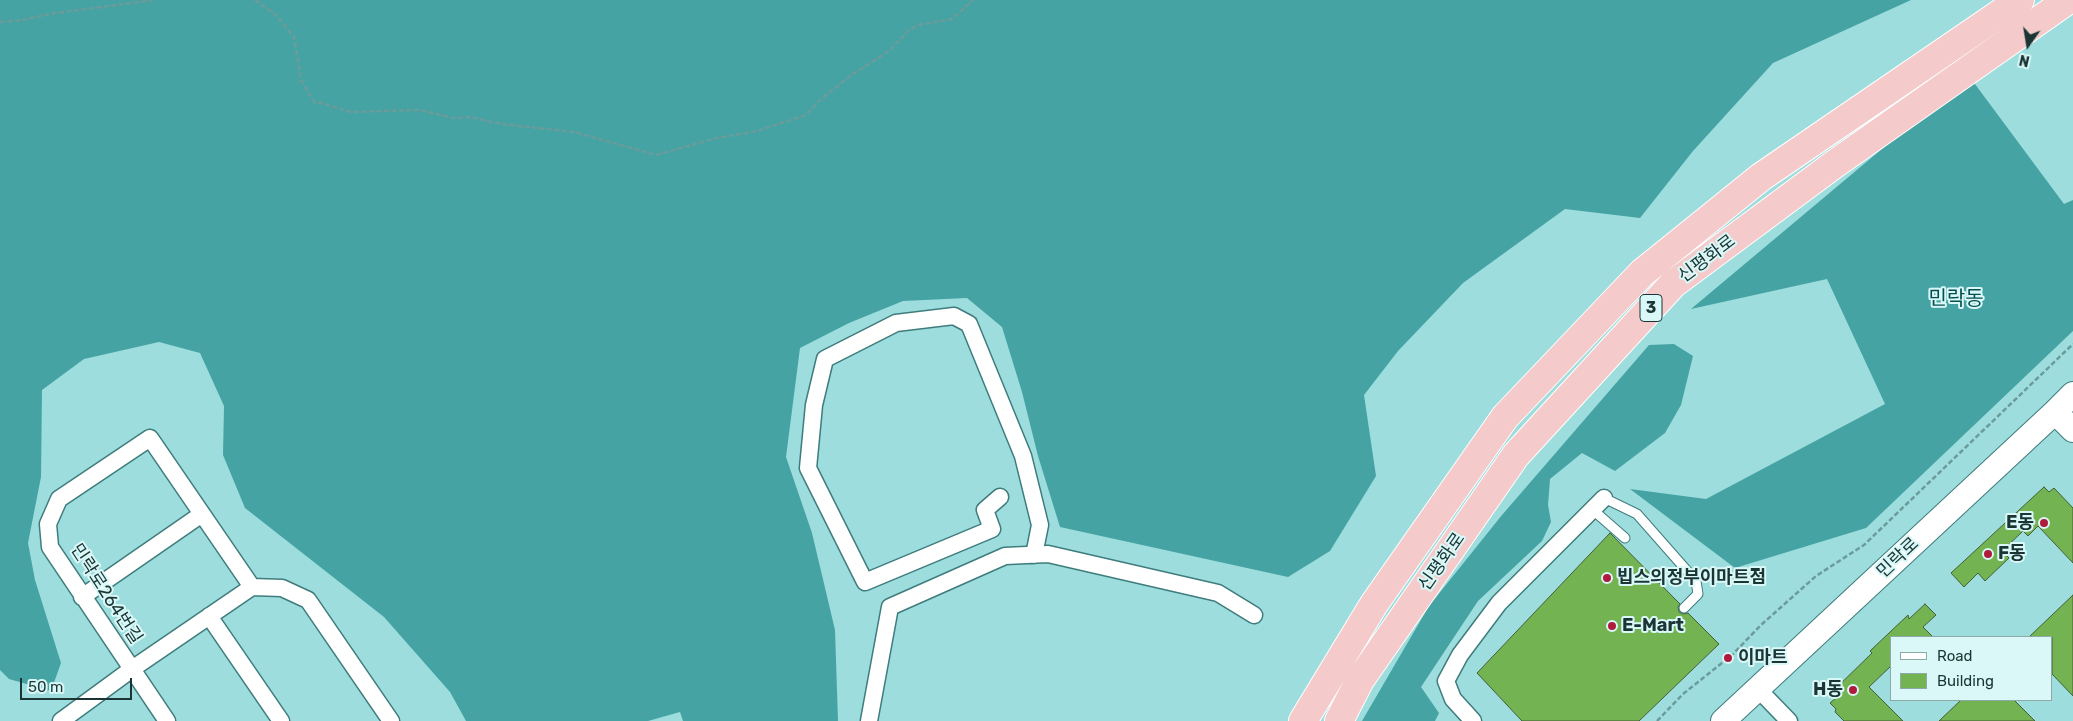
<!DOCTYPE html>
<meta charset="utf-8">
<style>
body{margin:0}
#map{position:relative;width:2073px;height:721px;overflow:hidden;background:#9edddd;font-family:Rubik,sans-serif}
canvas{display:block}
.legend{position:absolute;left:1890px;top:636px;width:162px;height:65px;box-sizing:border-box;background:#d9f8f7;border:1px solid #8daaa9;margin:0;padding:6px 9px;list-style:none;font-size:15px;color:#1b3535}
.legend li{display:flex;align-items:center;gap:10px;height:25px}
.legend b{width:25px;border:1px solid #8daaa9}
.north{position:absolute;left:2003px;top:20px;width:50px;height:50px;-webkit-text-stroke:4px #d9f8f7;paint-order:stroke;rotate:193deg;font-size:14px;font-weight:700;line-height:20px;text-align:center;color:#1b3535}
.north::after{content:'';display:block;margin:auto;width:18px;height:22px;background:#1b3535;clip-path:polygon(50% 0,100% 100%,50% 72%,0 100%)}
.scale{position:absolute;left:20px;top:678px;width:112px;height:22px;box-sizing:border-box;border:2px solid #1b3535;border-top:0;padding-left:6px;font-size:15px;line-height:18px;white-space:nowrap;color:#1b3535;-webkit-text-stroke:4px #d9f8f7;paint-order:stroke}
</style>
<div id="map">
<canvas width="2073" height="721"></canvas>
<ul class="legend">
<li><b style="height:6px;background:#fff"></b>Road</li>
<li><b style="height:14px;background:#73b351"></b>Building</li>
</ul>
<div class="north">N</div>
<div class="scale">50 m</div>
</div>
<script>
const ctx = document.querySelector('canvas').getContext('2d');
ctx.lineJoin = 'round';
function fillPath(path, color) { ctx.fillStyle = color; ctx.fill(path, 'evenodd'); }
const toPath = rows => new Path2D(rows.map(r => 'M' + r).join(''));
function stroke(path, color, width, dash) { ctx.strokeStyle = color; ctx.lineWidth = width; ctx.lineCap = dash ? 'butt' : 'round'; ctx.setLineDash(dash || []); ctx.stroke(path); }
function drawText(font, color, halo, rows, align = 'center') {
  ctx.font = font + ' Rubik,"Noto Sans KR",sans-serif'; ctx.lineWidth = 4; ctx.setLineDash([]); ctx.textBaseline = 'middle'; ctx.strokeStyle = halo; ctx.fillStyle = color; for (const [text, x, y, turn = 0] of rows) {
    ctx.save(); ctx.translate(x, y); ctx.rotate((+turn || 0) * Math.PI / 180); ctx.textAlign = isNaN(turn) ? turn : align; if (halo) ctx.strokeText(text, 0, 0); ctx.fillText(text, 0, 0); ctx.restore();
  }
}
fillPath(toPath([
 [0,0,1911,0,1773,63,1693,151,1640,218,1565,209,1463,283,1398,351,1364,395,1376,476,1330,551,1288,577,1060,527,1038,456,1022,392,1002,327,967,298,903,301,849,323,800,348,786,457,812,533,835,630,838,721,683,721,680,712,648,721,466,721,450,692,384,617,245,508,223,455,224,406,200,353,159,342,84,359,42,390,41,477,28,543,35,580,61,663,51,691,9,679,0,670],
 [1969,76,2064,204,2073,200,2073,331,1866,528,1735,568,1630,489,1706,499,1885,404,1827,279,1691,309],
 [1674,344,1693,356,1681,405,1665,433,1615,471,1582,453,1550,479,1548,505,1551,522,1542,541,1478,601,1421,687,1439,713,1435,721,1362,721,1429,606,1502,515,1649,345]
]), '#45a3a4');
const building = toPath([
 [2044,487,2049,492,2054,488,2073,508,2073,563,2038,526,2028,536,2023,531,2002,551,2009,558,1985,581,1978,573,1964,587,1951,573,2044,487],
 [1610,533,1680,604,1678,607,1679,612,1683,614,1688,613,1719,644,1639,721,1522,721,1477,673,1610,533],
 [2073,595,2073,696,2052,674,2052,637,2029,637,2073,595],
 [1925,604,1936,615,1923,627,1933,637,1892,637,1892,665,1869,687,1903,721,1844,721,1835,712,1836,709,1830,703,1836,698,1831,693,1872,653,1870,651,1908,615,1909,619,1925,604],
 [1961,700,2014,700,2035,721,1939,721,1961,700]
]);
fillPath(building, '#73b351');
stroke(building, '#455e39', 1);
const service = toPath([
 [1604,498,1637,514,1696,581,1698,594,1684,608],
 [1593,510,1625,538]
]);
const minor = toPath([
 [1000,497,985,510,992,529,865,582,808,468,814,405,825,359,896,323,954,316,969,324,1023,456,1040,525,1034,555],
 [82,597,202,514],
 [209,616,281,721],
 [1758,689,1789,721],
 [61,721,132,669,252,587,282,588,308,600,391,721],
 [167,721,50,547,48,524,59,499,150,438,252,587],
 [869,721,890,607,1005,556,1048,554,1218,593,1254,615],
 [1473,721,1453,699,1446,681,1460,655,1499,603,1604,498]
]);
const secondary = toPath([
 [2055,412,2073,430],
 [1723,721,2055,412,2073,394]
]);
const trunk = toPath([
 [1303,721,1374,604,1505,417,1642,273,1761,177,2020,0],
 [1339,721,1360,680,1516,455,1673,284,1836,163,2068,0]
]);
stroke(service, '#3e7c7d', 11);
stroke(minor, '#3e7c7d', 19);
stroke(secondary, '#3e7c7d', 26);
stroke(trunk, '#fff', 30);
stroke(toPath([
 [255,0,276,15,294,37,301,80,315,103,321,103,351,112,420,110,454,118,469,117,502,124,574,132,656,155,717,138,757,131,806,115,820,100,850,76,889,51,909,30,919,25,952,19,973,0],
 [0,22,22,20,50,14,153,0],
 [1657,721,1683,694,1732,655,1761,625,1816,576,1864,545,2073,344]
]), '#6b9b9b', 2.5, [5, 2.5]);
stroke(service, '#fff', 9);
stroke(minor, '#fff', 16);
stroke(secondary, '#fff', 24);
stroke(trunk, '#f4cacb', 28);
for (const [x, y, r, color] of [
 [2044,523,5,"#af1b3c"],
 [1988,554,5,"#af1b3c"],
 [1607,578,5,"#af1b3c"],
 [1612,626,5,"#af1b3c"],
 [1728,658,5,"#af1b3c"],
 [1853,690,5,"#af1b3c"]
]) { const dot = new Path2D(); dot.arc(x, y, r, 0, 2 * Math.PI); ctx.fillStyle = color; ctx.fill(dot); stroke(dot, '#d9f8f7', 2); }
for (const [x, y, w] of [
 [1651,308,22]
]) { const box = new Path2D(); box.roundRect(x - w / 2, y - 13.5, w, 27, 4); ctx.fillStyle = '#d9f8f7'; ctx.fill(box); stroke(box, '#1b3535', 1); }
drawText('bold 16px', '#1b3535', null, [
 ["3",1651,308]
]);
drawText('18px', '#1b3535', '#d9f8f7', [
 ["신평화로",1707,259,-37],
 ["민락로",1898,558,-43],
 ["신평화로",1442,562,-55],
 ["민락로264번길",106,594,57]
]);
drawText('bold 18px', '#1b3535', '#d9f8f7', [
 ["E동",2034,523,"right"],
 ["F동",1998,554],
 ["빕스의정부이마트점",1617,578],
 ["E-Mart",1622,626],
 ["이마트",1738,658],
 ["H동",1843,690,"right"]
], 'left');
drawText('20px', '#044e4f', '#d9f8f7', [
 ["민락동",1956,299]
]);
</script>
